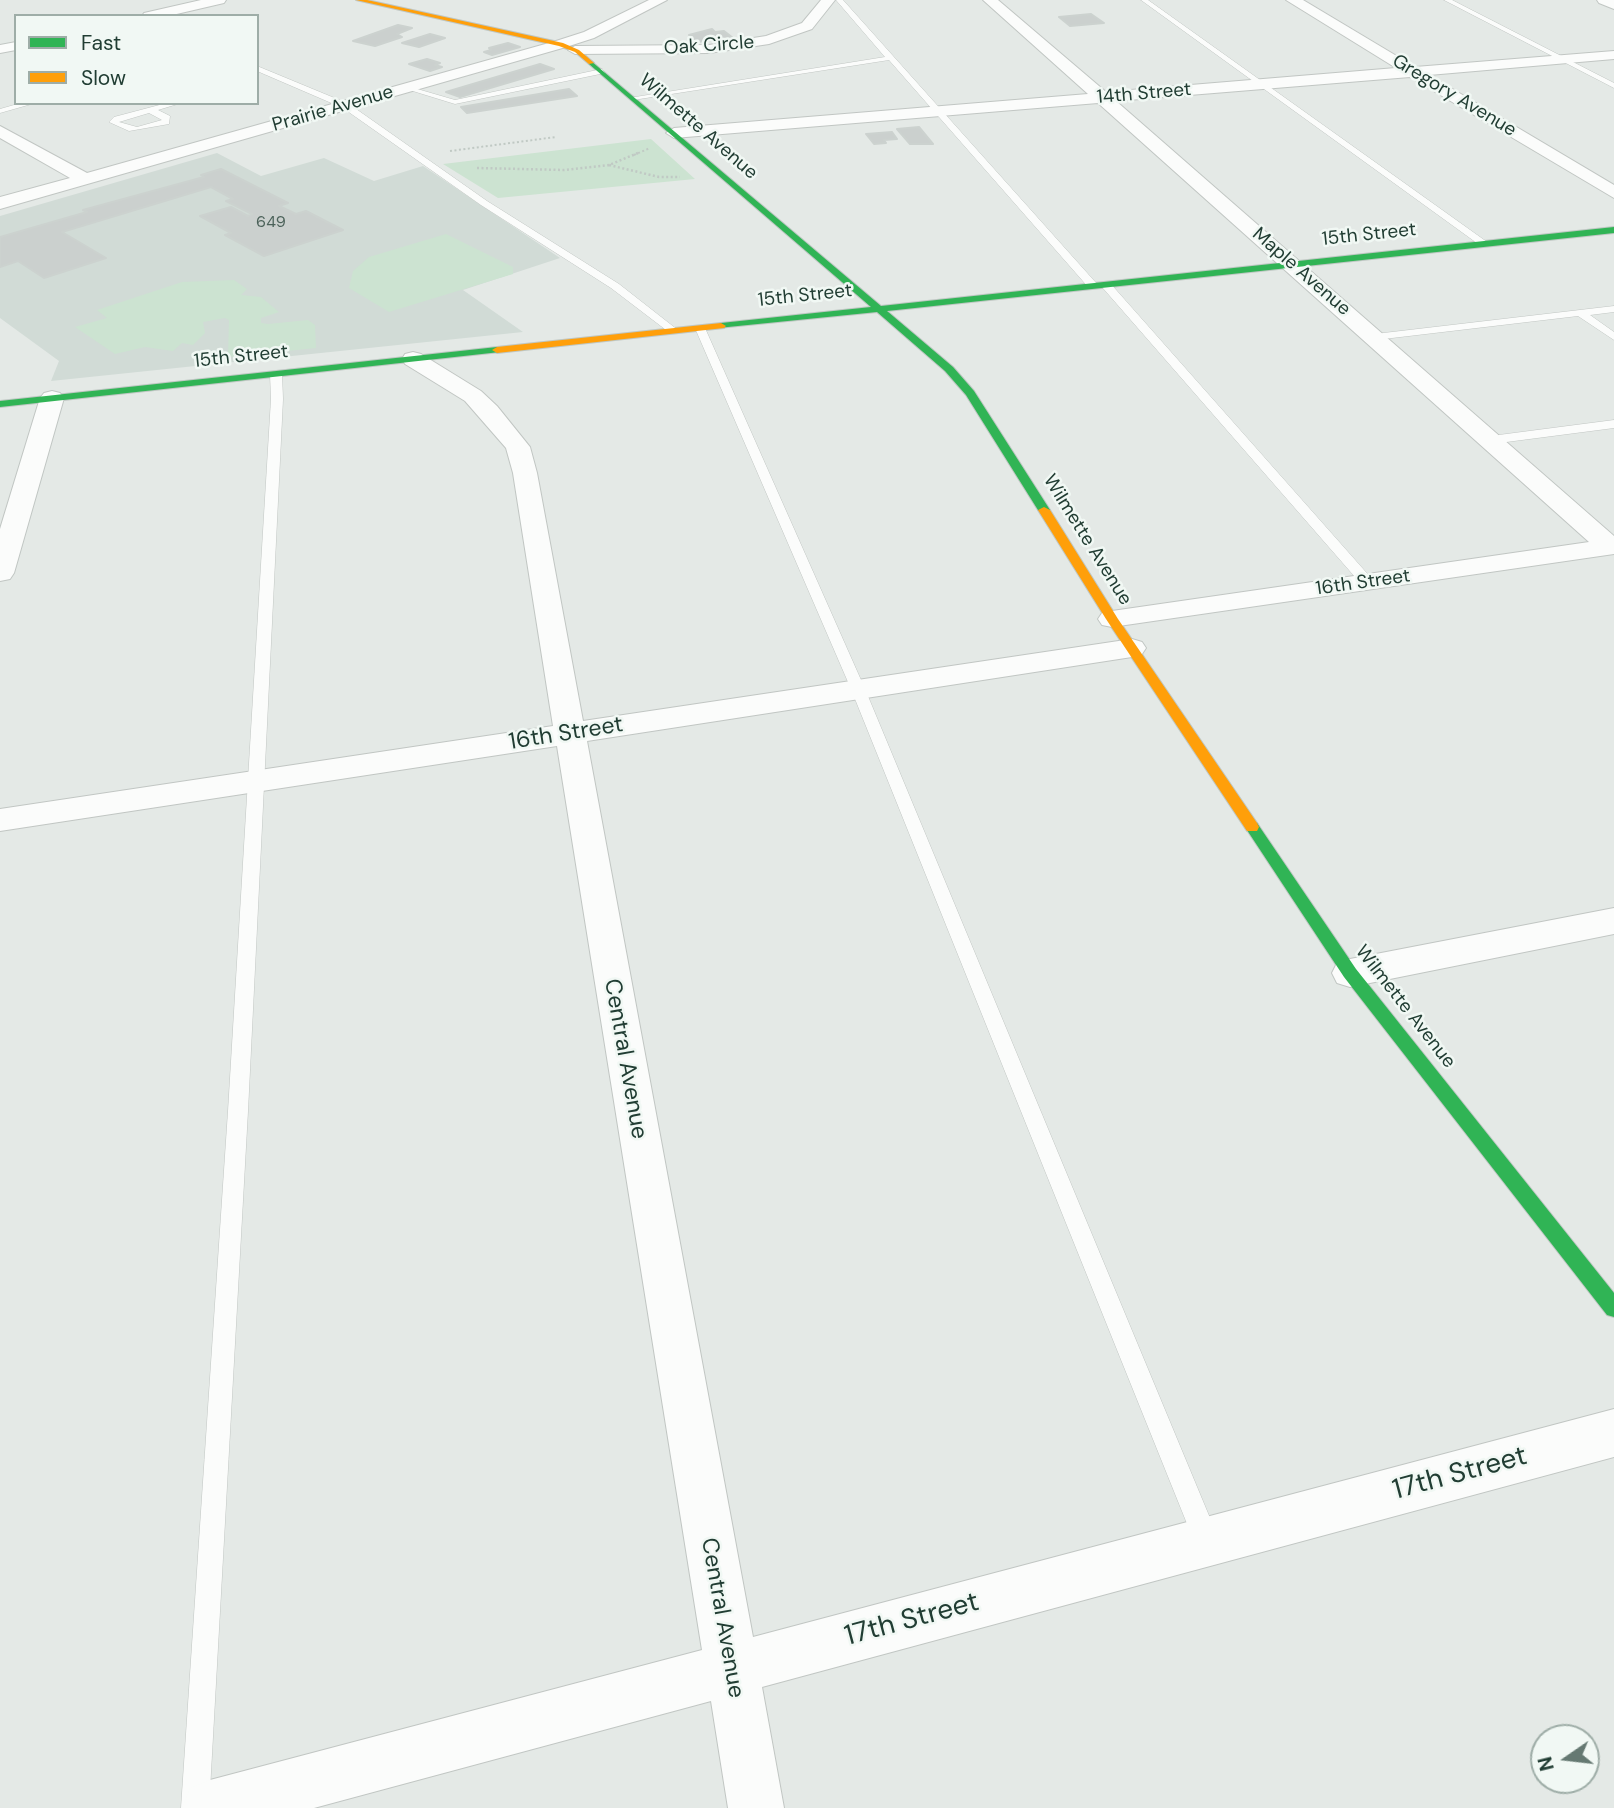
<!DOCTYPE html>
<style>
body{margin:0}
#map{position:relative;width:1614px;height:1808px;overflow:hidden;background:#e4e9e6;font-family:"DM Sans",sans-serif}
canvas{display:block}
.legend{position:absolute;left:14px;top:14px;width:245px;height:91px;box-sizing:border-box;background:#f1f8f4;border:2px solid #9eada7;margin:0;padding:9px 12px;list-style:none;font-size:21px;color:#213d33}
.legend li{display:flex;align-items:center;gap:14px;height:35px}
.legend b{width:35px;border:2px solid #9eada7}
.north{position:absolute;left:1530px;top:1724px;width:70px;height:70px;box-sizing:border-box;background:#f1f8f4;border:2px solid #9eada7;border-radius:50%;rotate:256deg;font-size:19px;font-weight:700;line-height:28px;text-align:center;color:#213d33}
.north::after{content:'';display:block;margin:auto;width:24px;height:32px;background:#657972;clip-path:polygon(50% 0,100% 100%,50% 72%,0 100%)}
</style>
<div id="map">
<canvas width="1614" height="1808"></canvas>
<ul class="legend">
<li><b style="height:9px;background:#30b455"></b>Fast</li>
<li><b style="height:9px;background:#ff9f0a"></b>Slow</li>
</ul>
<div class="north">N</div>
</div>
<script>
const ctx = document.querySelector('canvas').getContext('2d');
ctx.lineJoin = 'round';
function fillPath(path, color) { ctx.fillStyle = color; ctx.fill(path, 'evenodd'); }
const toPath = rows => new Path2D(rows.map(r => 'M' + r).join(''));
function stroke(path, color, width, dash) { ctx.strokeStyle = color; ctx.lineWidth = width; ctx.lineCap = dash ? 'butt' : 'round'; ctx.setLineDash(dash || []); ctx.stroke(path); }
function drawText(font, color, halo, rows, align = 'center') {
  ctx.font = font + ' "DM Sans",sans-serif'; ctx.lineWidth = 5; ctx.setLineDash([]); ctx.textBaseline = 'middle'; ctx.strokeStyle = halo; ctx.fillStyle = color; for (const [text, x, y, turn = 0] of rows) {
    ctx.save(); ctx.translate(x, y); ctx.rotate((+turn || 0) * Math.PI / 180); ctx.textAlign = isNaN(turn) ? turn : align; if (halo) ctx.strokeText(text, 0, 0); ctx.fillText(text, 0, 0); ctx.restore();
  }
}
fillPath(toPath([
 [217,153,261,176,324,158,374,181,423,166,560,258,463,290,523,332,51,381,59,361,0,318,0,216]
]), '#d1dbd6');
fillPath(toPath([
 [651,139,695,179,498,198,443,164],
 [446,234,513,267,513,274,389,312,349,288,353,271,369,257],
 [234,280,247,289,241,295,261,297,279,312,261,318,261,323,268,324,308,320,315,325,316,348,228,357,229,320,225,318,203,322,205,333,193,345,182,343,173,351,145,347,115,354,75,327,107,318,97,310,182,282]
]), '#cce3d1');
const building = toPath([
 [1091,14,1104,23,1070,26,1059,17,1091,14],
 [398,25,412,28,397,34,402,37,375,46,353,41,398,25],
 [712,29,715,32,724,31,733,38,697,42,689,35,712,29],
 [430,34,445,38,419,47,402,43,430,34],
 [508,43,520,47,492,55,484,52,491,50,489,48,508,43],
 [427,59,440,63,435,65,442,67,430,71,409,64,427,59],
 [540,64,554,69,460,97,446,92,540,64],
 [569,89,577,96,467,113,461,107,569,89],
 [919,127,933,144,910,144,897,129,919,127],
 [892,132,897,139,884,140,886,143,874,144,866,134,892,132],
 [221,169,288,203,279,206,296,214,306,211,343,230,264,256,225,235,231,233,200,216,231,207,248,216,252,214,226,201,233,199,211,187,62,232,106,258,44,278,18,261,0,267,0,237,87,212,83,210,204,177,201,175,221,169]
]);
fillPath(building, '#cbd0ce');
stroke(building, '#ccd2cf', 2);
const lane = toPath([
 [836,0,843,0,1097,284,1097,288,1089,288,889,60,633,100,629,98,885,57,836,0],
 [1141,0,1148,0,1487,242,1487,246,1481,246,1141,0],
 [1444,0,1452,0,1614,83,1614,88,1444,0],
 [257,66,349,104,487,201,619,284,679,331,670,333,611,288,481,205,343,108,257,71,257,66],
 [602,69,605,73,455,104,403,88,407,86,455,100,602,69],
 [21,103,35,103,0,113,0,109,21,103],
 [167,103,181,103,158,110,170,116,169,124,129,131,109,122,114,117,167,103],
 [149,113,162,120,137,127,119,122,149,113],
 [1102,283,1110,283,1372,579,1372,585,1362,585,1102,287,1102,283],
 [1614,306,1614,312,1590,315,1614,332,1614,340,1578,316,1375,340,1370,337,1375,334,1614,306],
 [696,326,705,328,865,689,1220,1542,1216,1551,1207,1555,1198,1551,851,689,695,328,696,326],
 [276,371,282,374,283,399,248,1111,209,1808,181,1808,228,1111,271,399,270,374,276,371],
 [1614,420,1614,428,1491,444,1485,440,1491,436,1614,420]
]);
const street = toPath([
 [201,0,226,0,224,3,168,16,142,16,144,13,201,0],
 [649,0,667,0,594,38,566,47,0,209,0,197,70,178,0,138,0,126,87,173,556,41,584,32,649,0],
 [821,0,835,0,812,29,769,44,709,53,575,54,568,50,575,46,709,45,766,36,802,23,821,0],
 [983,0,998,0,1106,92,1396,68,1286,0,1303,0,1415,67,1614,51,1614,59,1429,75,1614,185,1614,198,1410,77,1116,101,1614,536,1614,554,1112,627,1102,625,1098,619,1102,613,1112,611,1589,542,1098,103,674,138,666,133,674,128,1088,94,983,0],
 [1597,0,1614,0,1614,9,1599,3,1597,0],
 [16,42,16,50,0,53,0,45,16,42],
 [413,352,421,354,481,391,497,406,530,447,537,473,583,721,1132,639,1142,642,1146,648,1142,654,1132,657,587,741,753,1637,1614,1409,1614,1457,762,1687,784,1808,728,1808,711,1701,314,1808,182,1808,190,1788,210,1780,702,1650,557,746,0,831,0,809,553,726,513,473,506,448,465,401,405,364,402,359,405,354,413,352],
 [52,391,60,393,64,398,14,573,10,579,0,581,0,529,40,398,44,393,52,391],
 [1614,908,1614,934,1350,987,1337,983,1332,973,1337,963,1350,959,1614,908]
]);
const fast = toPath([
 [591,61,881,306,1614,227,1614,233,887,311,953,367,974,391,1050,510,1044,513,1038,510,966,395,945,371,877,312,718,328,716,326,721,323,871,307,589,64,591,61],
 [497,347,500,348,500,352,0,407,0,401,497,347],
 [1252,822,1257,823,1356,969,1614,1293,1614,1317,1607,1315,1344,977,1245,827,1252,822]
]);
const slow = toPath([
 [356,0,367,0,563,43,579,50,594,63,589,64,575,52,559,46,356,0],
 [721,323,726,326,724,328,497,353,492,350,497,347,721,323],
 [1044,507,1050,510,1118,619,1257,823,1259,827,1257,831,1247,831,1106,619,1038,510,1044,507]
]);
stroke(lane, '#c1c6c3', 1);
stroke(street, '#c1c6c3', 2);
stroke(fast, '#bfc7c3', 2);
stroke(slow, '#bfc7c3', 2);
stroke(toPath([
 [450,151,556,137],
 [634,155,650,148]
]), '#c0c9c4', 2, [2, 2.5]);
stroke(toPath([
 [638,153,609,165,659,177,680,177],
 [477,168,564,170,609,165]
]), '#c0c9c4', 2.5, [2, 2.5]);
fillPath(lane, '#fbfcfb');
fillPath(street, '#fbfcfb');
fillPath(fast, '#30b455');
fillPath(slow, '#ff9f0a');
drawText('16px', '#4c625a', null, [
 ["649",271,223]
]);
drawText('19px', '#213d33', '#f1f8f4', [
 ["Oak Circle",709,46,-4],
 ["14th Street",1144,94,-5],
 ["Gregory Avenue",1454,96,31],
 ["Prairie Avenue",333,109,-16],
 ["Wilmette Avenue",698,127,41],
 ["15th Street",1369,235,-6],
 ["Maple Avenue",1301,272,41],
 ["15th Street",805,296,-6],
 ["15th Street",241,357,-6],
 ["Wilmette Avenue",1087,540,58],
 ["16th Street",1363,583,-8],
 ["Wilmette Avenue",1405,1007,52]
]);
drawText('23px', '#213d33', '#f1f8f4', [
 ["16th Street",566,734,-9],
 ["Central Avenue",625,1059,80],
 ["Central Avenue",722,1618,80]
]);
drawText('28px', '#213d33', '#f1f8f4', [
 ["17th Street",1460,1474,-15],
 ["17th Street",912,1620,-15]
]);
</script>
